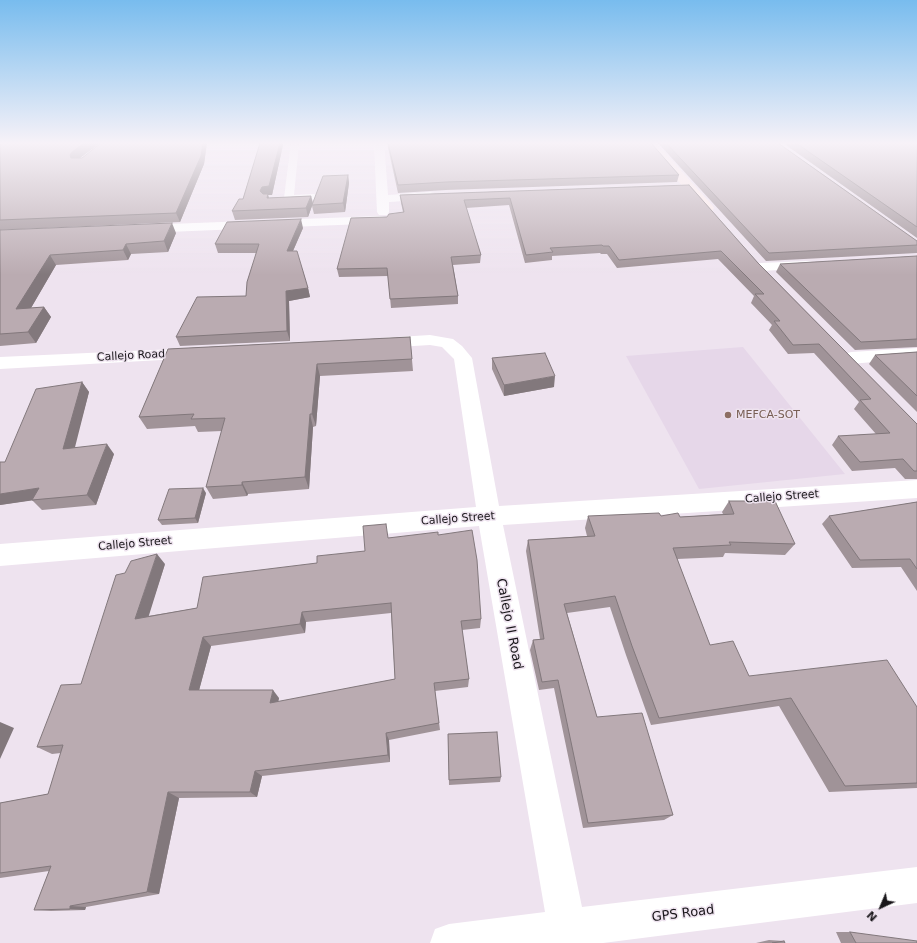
<!DOCTYPE html>
<style>
body{margin:0}
#map{position:relative;width:917px;height:943px;overflow:hidden;background:#eee3ef;font-family:"DejaVu Sans",sans-serif}
canvas{display:block}
.north{position:absolute;left:861px;top:887px;width:40px;height:40px;-webkit-text-stroke:3px #eee3ef;paint-order:stroke;rotate:224deg;font-size:11px;font-weight:700;line-height:16px;text-align:center;color:#19161a}
.north::after{content:'';display:block;margin:auto;width:14px;height:18px;background:#19161a;clip-path:polygon(50% 0,100% 100%,50% 72%,0 100%)}
</style>
<div id="map">
<canvas width="917" height="943"></canvas>
<div class="north">N</div>
</div>
<script>
const ctx = document.querySelector('canvas').getContext('2d');
ctx.lineJoin = 'round';
function fillPath(path, color) { ctx.fillStyle = color; ctx.fill(path, 'evenodd'); }
const toPath = rows => new Path2D(rows.map(r => 'M' + r).join(''));
function stroke(path, color, width, dash) { ctx.strokeStyle = color; ctx.lineWidth = width; ctx.lineCap = dash ? 'butt' : 'round'; ctx.setLineDash(dash || []); ctx.stroke(path); }
function drawText(font, color, halo, rows, align = 'center') {
  ctx.font = font + ' "DejaVu Sans",sans-serif'; ctx.lineWidth = 3; ctx.setLineDash([]); ctx.textBaseline = 'middle'; ctx.strokeStyle = halo; ctx.fillStyle = color; for (const [text, x, y, turn = 0] of rows) {
    ctx.save(); ctx.translate(x, y); ctx.rotate((+turn || 0) * Math.PI / 180); ctx.textAlign = isNaN(turn) ? turn : align; if (halo) ctx.strokeText(text, 0, 0); ctx.fillText(text, 0, 0); ctx.restore();
  }
}
fillPath(toPath([
 [743,347,845,474,699,489,626,356]
]), '#e6d7e9');
fillPath(toPath([
 [291,143,299,143,294,195,314,194,317,195,319,197,317,199,289,201,284,198,291,143]
]), '#fff');
fillPath(toPath([
 [374,143,384,143,388,195,430,192,434,193,436,196,434,199,389,202,389,212,387,215,379,215,377,212,374,143],
 [381,216,386,217,387,220,386,223,143,233,138,232,136,229,138,226,143,225,381,216],
 [808,261,813,262,815,265,813,268,761,271,756,270,754,267,756,264,761,263,808,261],
 [430,335,453,339,462,346,472,358,499,506,917,480,917,498,503,525,582,907,917,867,917,903,603,943,430,943,435,929,449,924,545,912,479,526,0,566,0,544,476,507,454,359,442,347,430,345,381,348,375,347,372,343,375,339,381,338,430,335],
 [197,348,203,349,206,353,203,357,197,358,0,369,0,357,197,348],
 [917,348,917,358,851,364,845,362,842,358,845,354,851,352,917,348]
]), '#fff');
fillPath(toPath([
 [645,143,656,143,712,205,714,208,712,211,704,211,645,143]
]), '#feece9');
fillPath(toPath([
 [0,143,100,143,80,158,82,158,101,143,207,143,204,164,180,222,0,230],
 [260,143,283,143,283,145,272,195,268,195,269,198,311,196,313,203,348,175,349,183,345,212,314,214,312,206,308,217,235,220,232,211,243,199],
 [387,143,651,143,679,175,677,182,446,190,398,193],
 [658,143,778,143,917,241,917,253,766,261],
 [783,143,917,143,917,238],
 [689,185,758,263,917,424,917,479,905,479,895,468,852,471,832,445,838,436,876,434,854,409,859,402,814,353,788,354,769,330,772,325,751,303,754,296,718,259,617,268,607,254,601,254,600,253,552,256,552,260,525,263,509,205,466,208,481,255,480,263,453,265,458,296,458,304,391,308,388,276,339,277,337,269,387,217,403,212,401,203,400,195],
 [303,228,293,251,308,288,310,297,289,301,290,341,180,346,176,337,246,296,256,253,218,253,215,244],
 [0,230,176,233,168,252,131,254,128,260,56,265,31,308,44,307,51,317,36,343,0,346],
 [917,256,917,347,855,350,776,272,780,264],
 [410,337,413,371,320,376,316,426,313,427,309,489,248,494,247,496,213,499,206,487,222,431,198,432,195,426,147,429,139,417,168,349],
 [917,352,917,412,869,364,875,355],
 [492,358,554,387,504,396,492,369],
 [82,382,89,392,74,447,114,454,96,505,42,510,32,500,0,505,5,462],
 [206,493,198,523,162,525,158,520],
 [729,501,795,544,785,555,725,553,723,557,677,559,710,645,749,676,917,707,917,788,829,792,779,706,651,725,626,655,610,607,567,613,597,717,673,815,664,820,583,828,554,688,539,690,530,650,533,640,540,639,526,551,528,540,587,536,585,528,588,516,680,517,723,514,722,512],
 [917,502,917,591,901,567,852,568,822,524,829,516],
 [438,535,481,619,480,628,462,630,469,679,468,687,435,691,440,730,389,740,390,762,262,776,257,797,179,798,159,894,86,907,85,910,51,911,34,910,49,871,0,878,0,803,48,794,61,753,52,754,37,747,165,564,148,616,197,608,317,563,365,551,388,538],
 [391,613,395,679,278,702,279,698,199,690,211,646,305,633,306,622],
 [448,734,501,777,500,782,449,785],
 [836,932,850,932,917,943,841,943],
 [769,940,784,941,785,943,756,943]
]), '#a09398');
fillPath(toPath([
 [84,143,100,143,76,161,71,158,70,155,72,152],
 [203,143,207,143,204,164,180,222,176,213],
 [280,143,283,143,283,145,272,195,268,195,270,202,260,191],
 [348,175,349,183,345,212,343,203],
 [311,196,313,205,312,205,312,206,308,217,306,208],
 [301,219,303,228,289,260,287,251],
 [172,223,176,233,168,252,164,241],
 [126,244,131,254,128,260,123,250],
 [50,255,56,265,24,320,16,309],
 [308,288,310,297,289,301,290,341,287,331,286,291],
 [44,307,51,317,36,343,28,332],
 [317,364,320,376,316,426,312,414],
 [555,376,554,387,504,396,504,385],
 [82,382,89,392,72,459,63,449],
 [310,414,313,427,309,489,305,477],
 [107,444,114,454,96,505,87,495],
 [242,482,248,494,247,496,242,485],
 [39,488,49,498,0,505,0,494],
 [203,488,206,493,198,523,195,518],
 [157,554,165,564,145,628,135,619],
 [302,612,306,622,305,633,300,624],
 [203,637,211,646,197,698,189,690],
 [273,690,279,698,276,711,270,703],
 [0,722,14,728,0,759],
 [386,733,389,740,390,762,388,755],
 [255,771,262,776,257,797,250,792],
 [168,792,179,798,159,894,147,892],
 [70,906,86,907,85,910,70,909]
]), '#82787c');
const building = toPath([
 [0,143,84,143,72,152,70,155,71,158,82,158,101,143,203,143,201,156,176,213,0,220,0,143],
 [260,143,280,143,269,186,262,187,260,191,263,194,268,194,267,198,311,196,306,208,232,211,239,199,243,199,260,143],
 [388,143,651,143,679,175,446,182,398,185,388,143],
 [666,143,778,143,917,241,917,245,769,253,666,143],
 [796,143,917,143,917,227,796,143],
 [348,175,343,203,312,205,323,176,348,175],
 [689,185,758,263,917,424,917,471,914,471,903,459,860,462,838,436,890,433,860,400,871,399,819,344,793,345,774,321,780,321,755,294,764,294,721,251,619,260,609,246,603,246,602,245,550,248,553,252,526,255,510,198,464,200,481,255,451,257,458,296,390,299,387,268,337,269,351,218,387,217,389,214,404,212,400,195,689,185],
 [301,219,287,251,297,251,308,288,286,291,287,331,176,337,197,297,246,296,247,282,259,244,215,244,227,222,301,219],
 [172,223,164,241,126,244,123,250,50,255,16,309,44,307,28,332,0,334,0,230,172,223],
 [917,256,917,339,861,342,780,264,917,256],
 [410,337,412,359,317,364,312,414,310,414,305,477,242,482,242,485,206,487,225,418,191,419,194,414,139,417,168,349,410,337],
 [917,352,917,396,875,355,917,352],
 [545,353,555,376,504,385,492,358,545,353],
 [82,382,63,449,107,444,87,495,32,500,39,488,0,494,0,462,5,462,36,389,82,382],
 [203,488,195,518,158,520,169,489,203,488],
 [729,501,775,501,795,544,729,542,731,545,673,548,710,645,733,641,749,676,887,660,917,707,917,783,845,786,791,698,659,718,632,646,615,596,564,604,597,717,642,713,673,815,588,823,558,680,542,682,533,640,544,639,528,540,595,536,588,516,659,513,661,516,678,513,680,517,734,514,729,501],
 [917,502,917,569,910,559,860,560,829,516,917,502],
 [386,524,388,538,438,532,438,535,472,530,477,560,481,619,461,621,469,679,434,683,439,723,386,733,388,755,255,771,250,792,168,792,147,892,70,906,70,909,34,910,51,866,0,873,0,803,48,794,63,745,37,747,61,685,81,684,116,575,125,573,131,561,157,554,135,619,197,608,203,577,317,563,317,556,365,551,363,526,386,524],
 [391,603,395,679,270,703,273,690,189,690,203,637,300,624,302,612,391,603],
 [497,732,501,777,449,780,448,734,497,732],
 [850,932,917,941,917,943,856,943,850,932],
 [784,941,785,943,772,943,784,941]
]);
fillPath(building, '#baabb1');
stroke(building, '#82787c', 1);
const sky = ctx.createLinearGradient(0, 0, 0, 275);
sky.addColorStop(0, '#78bcee');
sky.addColorStop(0.52, '#f7f2f8');
sky.addColorStop(1, '#f7f2f800');
ctx.fillStyle = sky;
ctx.fillRect(0, 0, 917, 275);
for (const [x, y, r, color] of [
 [728,415,4,"#8d6e63"]
]) { const dot = new Path2D(); dot.arc(x, y, r, 0, 2 * Math.PI); ctx.fillStyle = color; ctx.fill(dot); stroke(dot, '#eee3ef', 1.5); }
drawText('11px', '#19161a', '#eee3ef', [
 ["Callejo Road",131,356,-3],
 ["Callejo Street",782,497,-4],
 ["Callejo Street",458,519,-4],
 ["Callejo Street",135,544,-5]
]);
drawText('11px', '#785e54', '#eee3ef', [
 ["MEFCA-SOT",736,415]
], 'left');
drawText('13px', '#19161a', '#eee3ef', [
 ["Callejo II Road",509,624,79],
 ["GPS Road",683,914,-7]
]);
</script>
